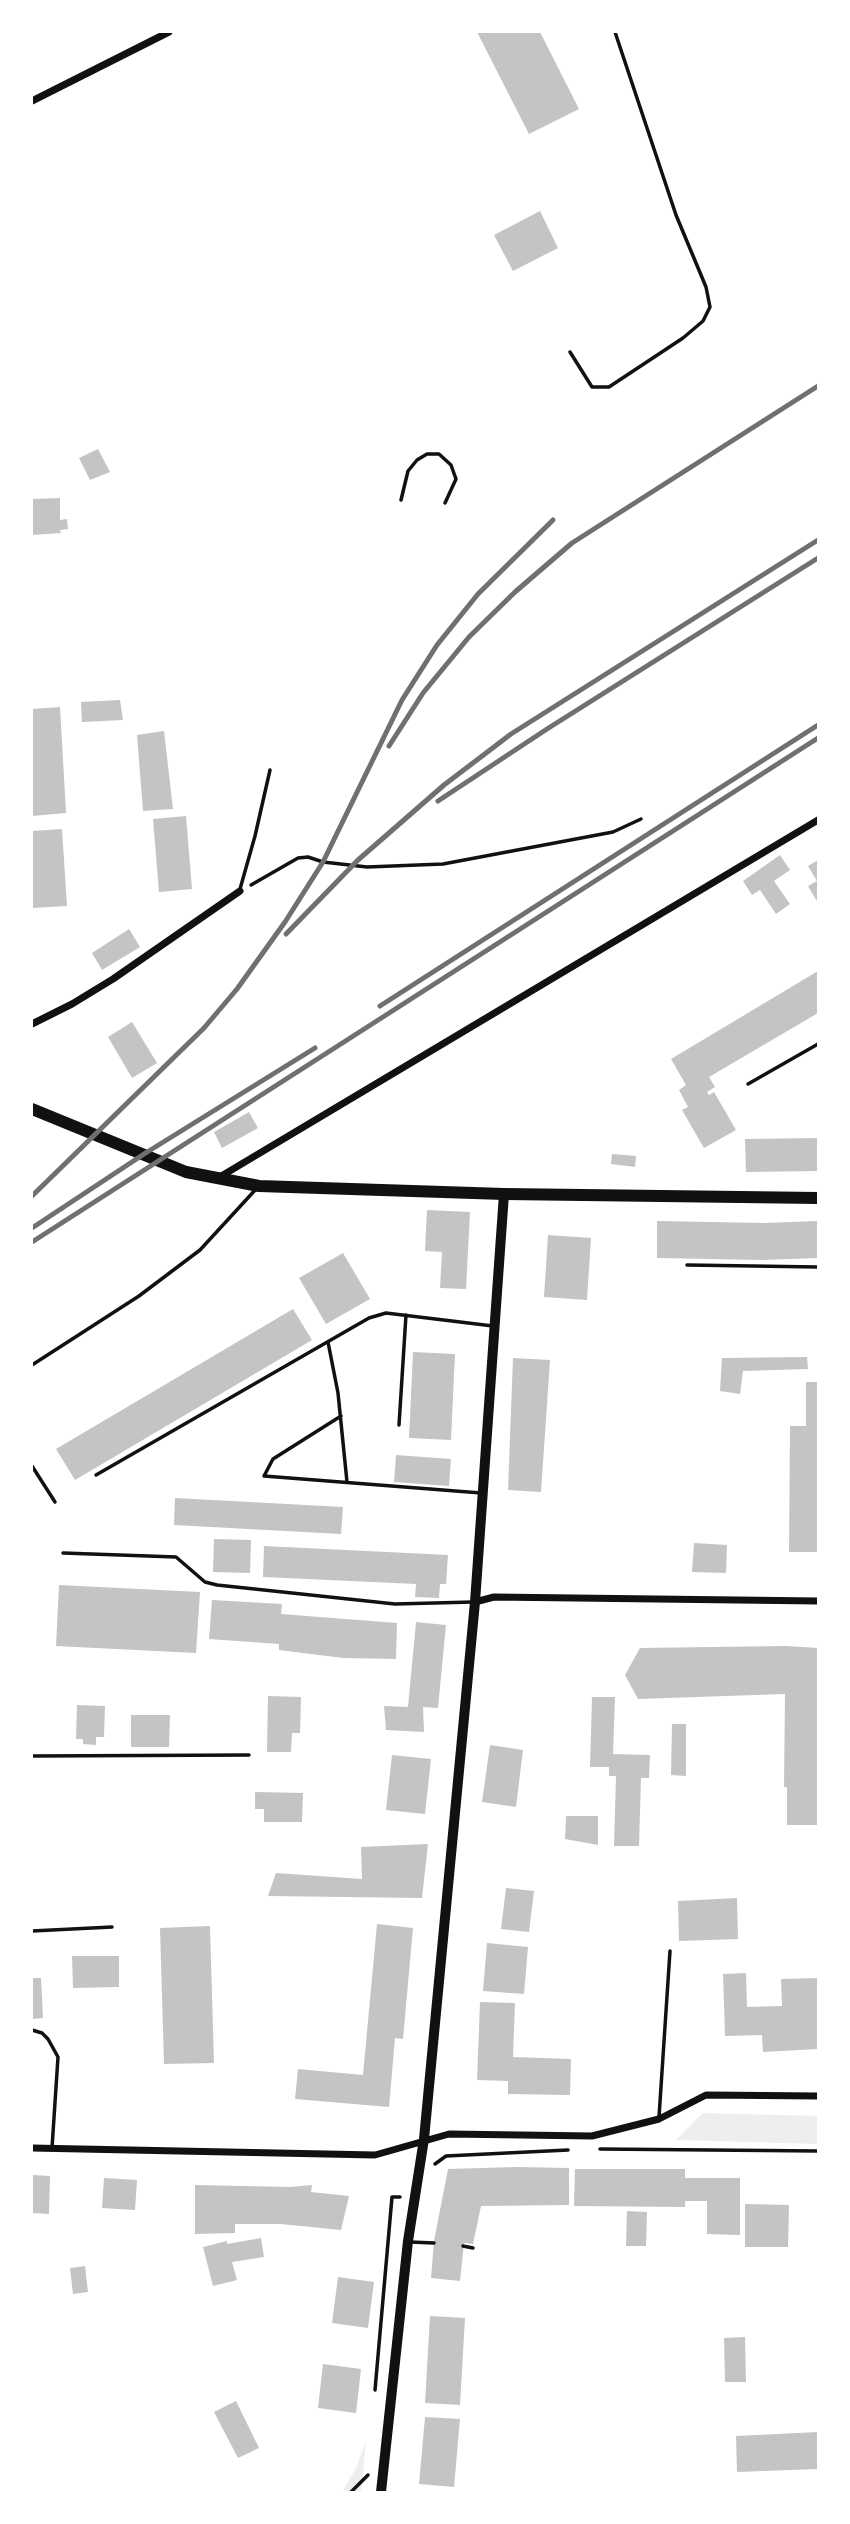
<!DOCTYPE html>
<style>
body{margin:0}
#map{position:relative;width:850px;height:2524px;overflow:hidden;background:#fff;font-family:"Fira Sans Condensed",sans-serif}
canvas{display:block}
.frame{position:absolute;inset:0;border:33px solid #fff;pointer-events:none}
</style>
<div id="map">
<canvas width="850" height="2524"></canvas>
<div class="frame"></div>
</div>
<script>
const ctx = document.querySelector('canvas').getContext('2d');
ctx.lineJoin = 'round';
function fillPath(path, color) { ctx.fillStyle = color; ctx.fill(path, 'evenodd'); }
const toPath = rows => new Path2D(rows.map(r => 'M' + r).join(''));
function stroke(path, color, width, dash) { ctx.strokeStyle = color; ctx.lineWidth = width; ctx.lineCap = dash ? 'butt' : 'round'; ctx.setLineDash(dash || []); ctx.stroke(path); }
fillPath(toPath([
 [703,2113,818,2116,818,2144,676,2140],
 [366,2441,361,2492,342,2492,356,2468]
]), '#eee');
fillPath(toPath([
 [477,32,540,32,579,109,529,134],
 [540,211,558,248,513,271,494,235],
 [98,449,110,472,90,480,79,458],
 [60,498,60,520,67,519,68,529,60,530,61,533,32,535,32,499],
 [120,700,123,720,82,722,81,702],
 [60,707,66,813,32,816,32,709],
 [164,731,173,809,143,811,137,735],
 [186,816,192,889,159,892,153,819],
 [62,829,67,906,32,908,32,831],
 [780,855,790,870,774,881,790,904,776,914,760,890,752,895,743,881],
 [818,860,818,903,808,886,817,881,808,866],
 [129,929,140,947,102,970,92,953],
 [818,971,818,1013,709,1077,715,1087,707,1092,709,1095,714,1092,736,1130,704,1148,682,1110,688,1107,679,1090,686,1085,671,1059],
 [132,1022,157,1063,132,1078,108,1037],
 [249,1112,258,1128,222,1148,214,1132],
 [818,1138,818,1171,746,1172,745,1139],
 [612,1154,636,1156,635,1167,611,1164],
 [427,1210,470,1212,466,1289,440,1288,442,1252,425,1251],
 [657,1221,764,1223,818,1221,818,1258,762,1260,657,1258],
 [548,1235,591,1238,587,1300,544,1297],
 [343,1253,370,1299,326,1324,299,1278],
 [293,1309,312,1340,75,1480,56,1449],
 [413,1352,455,1354,451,1440,409,1438],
 [807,1357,808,1369,743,1371,740,1394,720,1391,722,1358],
 [513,1358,550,1360,541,1492,508,1490],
 [806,1382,818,1382,818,1552,789,1552,790,1426,806,1426],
 [396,1455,451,1459,449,1486,394,1482],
 [175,1498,343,1507,341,1534,174,1525],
 [214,1539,251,1540,250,1573,213,1572],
 [694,1543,727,1545,726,1573,692,1572],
 [264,1546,448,1555,446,1584,440,1584,439,1598,415,1597,416,1584,263,1577],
 [59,1585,200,1592,196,1653,56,1646],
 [212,1600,282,1604,281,1614,397,1623,396,1659,343,1658,279,1650,279,1644,209,1639],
 [416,1622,446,1625,438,1708,423,1707,424,1732,386,1730,384,1706,408,1707],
 [786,1646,818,1648,818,1825,787,1825,787,1787,784,1787,785,1694,638,1699,625,1675,640,1648],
 [268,1696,301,1697,300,1733,292,1733,291,1752,267,1752],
 [592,1697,615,1697,613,1754,650,1755,649,1778,641,1778,639,1846,614,1846,616,1776,609,1776,609,1767,590,1767],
 [77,1705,105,1706,104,1737,96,1737,96,1745,83,1744,83,1739,76,1739],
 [131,1715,170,1715,169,1747,131,1747],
 [672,1724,686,1724,686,1776,671,1775],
 [490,1745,523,1750,516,1807,482,1802],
 [392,1755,431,1759,425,1814,386,1810],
 [255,1792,303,1793,302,1822,264,1822,264,1809,255,1809],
 [566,1816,598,1816,598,1845,565,1839],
 [428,1844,422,1898,268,1896,276,1873,362,1879,361,1847],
 [506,1888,534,1891,529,1932,501,1929],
 [737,1898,738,1939,679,1941,678,1901],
 [377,1924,413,1928,403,2039,395,2038,389,2107,295,2099,298,2069,363,2075],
 [210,1926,214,2063,164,2064,160,1928],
 [487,1943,528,1947,524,1994,483,1991],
 [72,1956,119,1956,119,1987,73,1988],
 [746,1973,747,2007,782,2006,781,1979,818,1978,818,2049,763,2052,762,2035,725,2036,723,1974],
 [32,1978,41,1978,43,2018,32,2019],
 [480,2002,515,2003,513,2057,571,2059,570,2095,508,2094,508,2081,477,2080],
 [516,2167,569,2168,569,2205,481,2206,473,2244,464,2243,460,2281,431,2278,434,2241,448,2169],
 [575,2169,685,2169,685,2178,740,2178,740,2235,707,2234,707,2201,685,2201,685,2207,574,2206],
 [32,2175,50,2176,49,2214,32,2213],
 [104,2178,137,2180,135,2210,102,2208],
 [195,2185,290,2187,312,2185,311,2192,349,2196,341,2230,281,2224,235,2224,235,2233,195,2234],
 [745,2204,789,2205,788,2247,745,2247],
 [627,2211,647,2212,646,2246,626,2246],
 [261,2238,264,2257,232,2262,237,2280,213,2286,203,2247,227,2241,227,2244],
 [85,2266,88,2292,73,2294,70,2268],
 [338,2277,374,2282,368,2328,332,2323],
 [430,2316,465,2318,460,2405,425,2403],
 [745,2337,746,2382,725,2382,724,2338],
 [323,2364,361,2369,356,2413,318,2408],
 [236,2401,259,2448,238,2458,214,2412],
 [425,2417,460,2419,454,2487,419,2484],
 [818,2432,818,2469,737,2472,736,2436]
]), '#c4c4c4');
stroke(toPath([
 [401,500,408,471,417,460,427,454,439,454,451,465,456,479,445,503],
 [251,885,298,858,308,857,323,862,367,867,443,864,613,832,641,819],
 [600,2149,818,2151],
 [435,2164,446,2156,568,2150],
 [375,2390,392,2197,400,2197],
 [351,2492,368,2475]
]), '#111', 3.5);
stroke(toPath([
 [570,352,592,387,609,387,683,338,703,321,710,307,706,287,676,215,615,32],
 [240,889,255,836,270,770],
 [748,1084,818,1044],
 [687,1265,818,1267],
 [328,1342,338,1393,347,1482],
 [32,1365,139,1296,200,1250,257,1188],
 [341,1416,273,1459,264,1476,481,1493],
 [399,1425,406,1315],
 [32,1466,55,1502],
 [96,1475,369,1318,386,1313,493,1326],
 [63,1553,176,1557,205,1582,217,1585,395,1604,473,1602],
 [32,1756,249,1755],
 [32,1931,112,1927],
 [32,2030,42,2033,48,2039,58,2057,52,2148],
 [659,2117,670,1951],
 [410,2242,434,2243],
 [463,2246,473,2248]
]), '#111', 3.5);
stroke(toPath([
 [32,101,169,32],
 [32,1024,72,1004,113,979,240,891],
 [218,1178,818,820],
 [475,1602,494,1597,818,1601],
 [32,2148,375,2155,449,2134,592,2136,659,2119,706,2095,818,2096]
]), '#111', 7);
stroke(toPath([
 [381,2492,408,2241,424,2139,475,1602,504,1194]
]), '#111', 10);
stroke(toPath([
 [32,1109,186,1172,259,1186,504,1194,818,1198]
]), '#111', 12);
stroke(toPath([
 [389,746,423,693,469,637,515,592,572,543,818,386],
 [438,801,547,729,818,558],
 [286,934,358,860,444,785,511,734,818,540],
 [380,1006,818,725],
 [32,1196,204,1028,237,989,285,922,323,862,402,700,437,645,478,594,553,520],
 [32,1228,144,1154,315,1048],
 [32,1242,818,738]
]), '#707070', 5);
</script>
